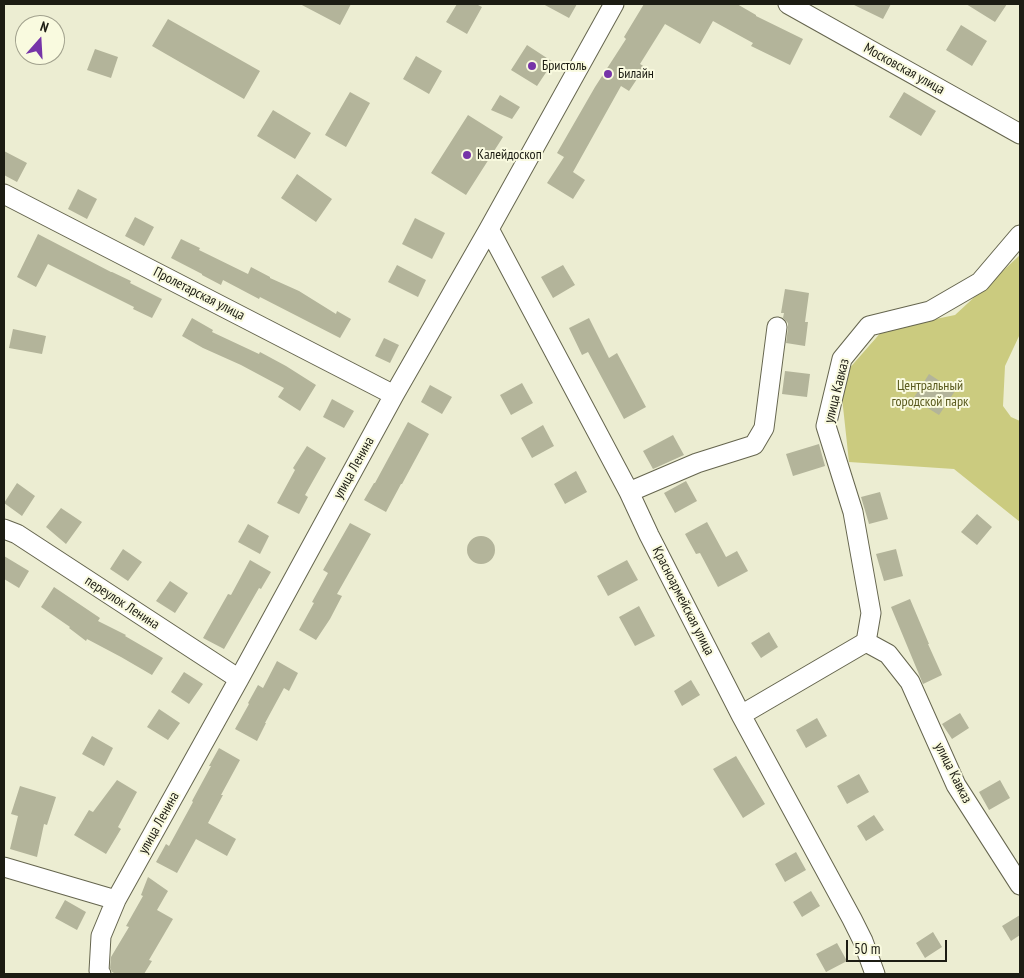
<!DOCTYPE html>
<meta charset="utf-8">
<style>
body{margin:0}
#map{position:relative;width:1024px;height:978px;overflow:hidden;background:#ecedd2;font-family:"PT Sans Narrow",sans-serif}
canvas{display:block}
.frame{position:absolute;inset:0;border:5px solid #1c1c13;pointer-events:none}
.north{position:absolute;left:15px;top:15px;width:50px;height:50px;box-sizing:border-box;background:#f9fadf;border:1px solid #a1a18d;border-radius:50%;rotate:19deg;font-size:14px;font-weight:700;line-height:20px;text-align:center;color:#1c1c13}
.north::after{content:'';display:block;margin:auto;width:18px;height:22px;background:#7634a8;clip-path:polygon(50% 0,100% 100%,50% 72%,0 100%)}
.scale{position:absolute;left:846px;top:940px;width:101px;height:22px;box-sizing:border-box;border:2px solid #1c1c13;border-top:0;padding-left:6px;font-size:15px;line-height:18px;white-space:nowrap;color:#1c1c13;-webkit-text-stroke:4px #f9fadf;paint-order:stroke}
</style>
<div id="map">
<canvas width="1024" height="978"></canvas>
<div class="frame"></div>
<div class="north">N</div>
<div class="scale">50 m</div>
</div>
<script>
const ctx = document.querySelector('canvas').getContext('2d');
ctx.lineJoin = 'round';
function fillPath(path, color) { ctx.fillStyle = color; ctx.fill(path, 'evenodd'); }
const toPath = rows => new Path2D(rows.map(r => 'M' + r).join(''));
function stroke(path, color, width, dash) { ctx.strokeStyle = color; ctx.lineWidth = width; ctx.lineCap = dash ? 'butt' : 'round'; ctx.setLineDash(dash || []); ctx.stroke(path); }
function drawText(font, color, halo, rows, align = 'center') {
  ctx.font = font + ' "PT Sans Narrow",sans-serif'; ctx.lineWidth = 4; ctx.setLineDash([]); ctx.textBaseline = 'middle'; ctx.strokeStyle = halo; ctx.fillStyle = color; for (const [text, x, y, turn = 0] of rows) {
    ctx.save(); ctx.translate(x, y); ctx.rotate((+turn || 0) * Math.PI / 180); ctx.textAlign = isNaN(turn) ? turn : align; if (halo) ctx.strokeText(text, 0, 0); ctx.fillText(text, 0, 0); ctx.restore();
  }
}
fillPath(toPath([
 [1020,255,1020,334,1005,366,1003,406,1011,417,1020,421,1020,522,954,469,849,462,840,379,883,330,955,315]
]), '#cbcb7f');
fillPath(toPath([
 [300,4,351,4,340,25],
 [457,4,476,4,482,7,467,34,446,22],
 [543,4,577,4,569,18],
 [644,4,737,4,756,15,756,16,803,39,790,65,751,46,753,43,713,21,700,44,665,24,640,64,645,67,629,91,621,86,573,172,585,180,573,199,547,183,564,157,557,153,595,87,626,39,624,37],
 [852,4,891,4,883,19],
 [966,4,1007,4,995,22],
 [168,19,260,71,244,99,152,46],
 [961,25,987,41,972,66,946,50],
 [527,45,553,62,537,86,511,70],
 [95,49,118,57,111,78,87,70],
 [416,56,442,71,429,94,403,79],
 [350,92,370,103,346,147,325,135],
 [904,92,936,111,921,136,889,117],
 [500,95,520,107,512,119,491,110],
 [273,110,311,133,295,159,257,136],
 [468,115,503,137,466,195,431,173],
 [4,151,27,163,17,182,4,175],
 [297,174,332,199,316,222,281,198],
 [78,189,97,199,87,219,68,209],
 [135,217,154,227,144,246,125,236],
 [415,218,445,233,432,259,402,244],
 [38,234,111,272,112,272,131,281,130,283,162,299,152,318,133,309,134,307,48,264,36,287,17,277],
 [181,239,200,248,199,250,248,274,251,267,270,277,270,278,299,291,336,314,337,311,351,319,340,338,260,297,259,299,223,280,221,285,202,275,202,274,171,258],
 [397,265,426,280,418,297,388,282],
 [563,265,575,285,553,298,541,277],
 [785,289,809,293,805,322,808,322,805,346,786,343,788,328,788,323,783,318,784,313,781,313],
 [192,318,213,330,212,332,259,354,260,352,286,366,316,385,300,411,278,397,284,388,241,365,203,348,182,336],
 [589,318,609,358,617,353,646,407,624,419,588,352,582,355,569,328],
 [13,329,46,336,42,354,9,348],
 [384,338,399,345,390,363,375,356],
 [785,371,810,374,807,397,782,394],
 [929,374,955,391,939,415,913,399],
 [522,383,533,403,511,415,500,395],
 [430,385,452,397,442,414,421,402],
 [332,399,354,411,344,428,323,417],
 [408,422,429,434,402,484,401,484,386,512,364,500,374,483,375,483],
 [543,425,554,446,532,458,521,438],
 [673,435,684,455,653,469,643,451],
 [819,444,825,466,793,476,786,454],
 [307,446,326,458,305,495,308,497,299,514,277,503,295,470,293,468],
 [576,471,587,492,565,504,554,484],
 [686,481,697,501,675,513,664,493],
 [17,483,35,496,22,516,4,503],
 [880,492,888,519,869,524,861,497],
 [61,508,82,522,66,544,46,527],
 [977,514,992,527,977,545,961,532],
 [707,522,726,557,737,551,748,571,718,587,700,553,696,554,685,534],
 [350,523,371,534,337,594,342,596,330,619,316,640,299,630,314,603,312,602,328,573,323,570],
 [248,524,269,536,260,554,238,542],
 '467 550a14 14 0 1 1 28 0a14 14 0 1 1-28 0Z',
 [123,549,142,562,128,581,110,569],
 [896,549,903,576,884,581,876,554],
 [4,556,29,571,19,588,4,579],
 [250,560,271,572,261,589,259,588,224,649,203,638,228,594,231,595],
 [627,560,638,580,608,596,597,576],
 [170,581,188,593,175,613,156,601],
 [54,587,100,618,98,621,126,635,125,636,163,658,152,675,121,657,87,639,86,641,69,628,70,627,41,607],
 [910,599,929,644,928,644,942,675,923,684,891,607],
 [639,606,655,636,635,646,619,617],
 [769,632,778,647,761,658,751,643],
 [277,661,298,673,289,691,284,688,265,723,266,723,257,741,235,729,249,704,248,703,258,685,263,688],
 [184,672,203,684,189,704,171,692],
 [691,680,700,695,682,706,674,691],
 [159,709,180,723,168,740,147,727],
 [960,713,969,728,952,739,942,724],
 [817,718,827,736,806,748,796,730],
 [92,736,113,748,104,766,82,754],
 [219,748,240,760,221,795,223,795,208,823,236,839,227,856,196,839,177,873,156,862,166,844,169,846,193,802,192,801,211,766,209,766],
 [736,756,765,804,743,818,713,769],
 [859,774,869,792,847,804,837,786],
 [117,780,137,792,118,827,121,829,106,854,74,835,89,810,93,812],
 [1000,780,1010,798,989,810,979,792],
 [20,786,56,797,47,825,44,824,37,857,10,849,18,816,11,814],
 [874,815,884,830,866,841,857,826],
 [796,852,806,870,785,882,775,864],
 [148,877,168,891,157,910,173,919,149,960,152,961,144,974,116,974,112,972,110,968,111,957,129,927,126,926,143,896,141,895],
 [811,891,820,906,802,917,793,902],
 [65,900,86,912,77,930,55,918],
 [1020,915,1020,935,1011,941,1002,926],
 [933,932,942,947,925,958,916,943],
 [837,943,847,961,826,972,816,954]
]), '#b3b49a');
const minor = toPath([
 [788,4,1020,134],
 [4,194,394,395],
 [489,229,629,492,649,535,741,715,852,919,863,941,875,974],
 [629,492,697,463,754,445,764,428,777,327],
 [4,529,17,534,239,679],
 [866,642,871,613,853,512,826,426,842,359,869,326,930,311,980,282,1020,235],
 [741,715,866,642,888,654,910,682,956,785,1020,885],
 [4,867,116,900],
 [101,974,99,971,101,936,116,900,239,679,394,395,489,229,614,4]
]);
stroke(minor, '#65654e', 21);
stroke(minor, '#fff', 19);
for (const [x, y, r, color] of [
 [532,66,5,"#7634a8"],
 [608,74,5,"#7634a8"],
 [467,155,5,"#7634a8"]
]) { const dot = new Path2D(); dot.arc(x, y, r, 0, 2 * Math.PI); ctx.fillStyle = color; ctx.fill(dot); stroke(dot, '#f9fadf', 2); }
drawText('14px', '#1c1c13', '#f9fadf', [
 ["Бристоль",542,66],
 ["Билайн",618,74],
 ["Калейдоскоп",477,155]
], 'left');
drawText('14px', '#1c1c13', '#f9fadf', [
 ["Московская улица",904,69,29],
 ["Пролетарская улица",199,294,27],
 ["улица Кавказ",837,391,-76],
 ["улица Ленина",354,468,-61],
 ["Красноармейская улица",683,601,63],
 ["переулок Ленина",122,603,33],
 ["улица Кавказ",953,773,63],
 ["улица Ленина",159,823,-61]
]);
drawText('14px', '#5a5a1e', '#f9fadf', [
 ["Центральный",930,386],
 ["городской парк",930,402]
]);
</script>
